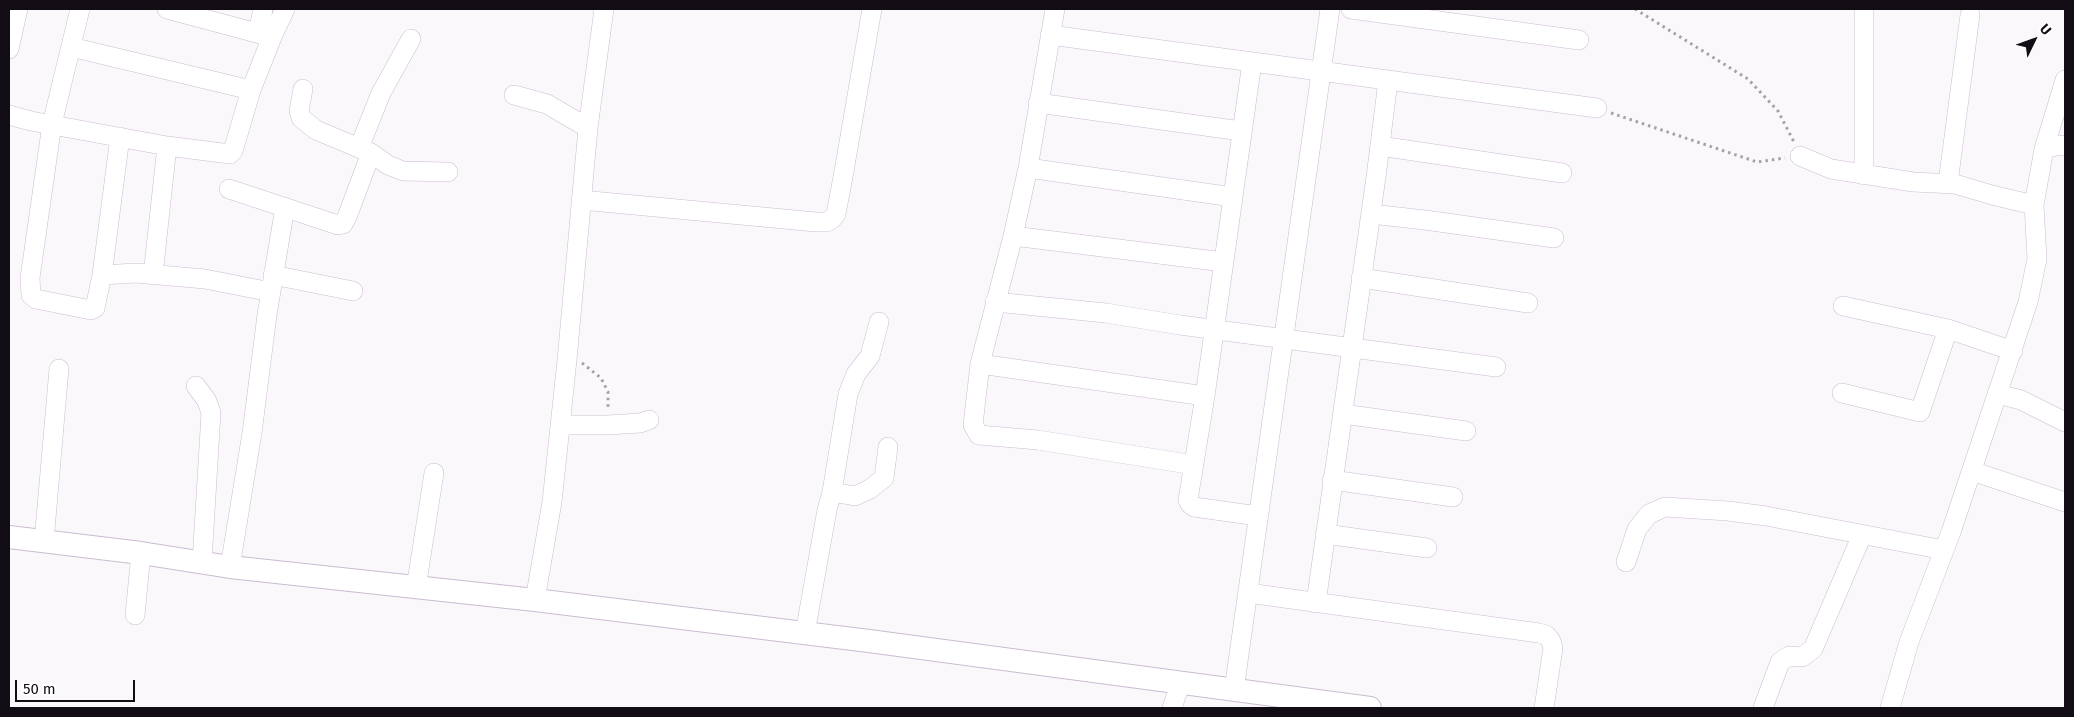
<!DOCTYPE html>
<style>
body{margin:0}
#map{position:relative;width:2074px;height:717px;overflow:hidden;background:#fbf8fc;font-family:"Fira Sans",sans-serif}
canvas{display:block}
.frame{position:absolute;inset:0;border:10px solid #120c14;pointer-events:none}
.north{position:absolute;left:2009px;top:15px;width:50px;height:50px;-webkit-text-stroke:4px #fff;paint-order:stroke;rotate:48deg;font-size:14px;font-weight:700;line-height:20px;text-align:center;color:#120c14}
.north::after{content:'';display:block;margin:auto;width:18px;height:22px;background:#120c14;clip-path:polygon(50% 0,100% 100%,50% 72%,0 100%)}
.scale{position:absolute;left:15px;top:680px;width:120px;height:22px;box-sizing:border-box;border:2px solid #120c14;border-top:0;padding-left:6px;font-size:15px;line-height:18px;white-space:nowrap;color:#120c14;-webkit-text-stroke:4px #fff;paint-order:stroke}
</style>
<div id="map">
<canvas width="2074" height="717"></canvas>
<div class="frame"></div>
<div class="north">U</div>
<div class="scale">50 m</div>
</div>
<script>
const ctx = document.querySelector('canvas').getContext('2d');
ctx.lineJoin = 'round';
const toPath = rows => new Path2D(rows.map(r => 'M' + r).join(''));
function stroke(path, color, width, dash) { ctx.strokeStyle = color; ctx.lineWidth = width; ctx.lineCap = dash ? 'butt' : 'round'; ctx.setLineDash(dash || []); ctx.stroke(path); }
const minor = toPath([
 [80,9,52,124,30,278,31,295,36,299,91,310,95,308,102,275,120,137],
 [167,9,272,37,285,9],
 [1351,9,1579,40],
 [258,33,263,9],
 [1050,35,1597,108],
 [71,47,251,90],
 [9,49,18,9],
 [1252,62,1205,396,1188,500,1190,504,1194,507,1258,516],
 [303,89,299,111,301,118,316,130,371,153,388,165,403,171,448,172],
 [514,95,547,104,588,128],
 [1038,103,1241,131],
 [9,115,31,121,167,146,230,154,233,151,251,90,272,37],
 [1380,146,1562,173],
 [359,148,381,93,411,39],
 [2044,149,2060,145,2065,146],
 [1800,156,1831,169,1913,182,1955,184,1992,195,2034,205],
 [1028,168,1233,197],
 [1864,175,1864,9],
 [1948,183,1970,15],
 [229,189,338,225,343,224,347,217,371,153],
 [581,200,816,222,827,222,832,219,836,214,843,177,872,9],
 [1371,214,1425,220,1554,238],
 [1013,236,1028,168,1055,9],
 [102,275,136,273,205,279,271,292],
 [153,275,167,146],
 [273,275,353,291],
 [1361,278,1528,303],
 [995,302,1106,313,1180,325,1496,367],
 [1843,306,1948,329,2013,351],
 [980,364,1205,396],
 [196,386,207,401,211,413,202,562],
 [1842,393,1920,412,1948,329],
 [1998,394,2021,400,2065,422],
 [1343,414,1466,431],
 [560,425,608,425,640,423,649,420],
 [1194,465,1038,440,979,435,973,425,980,364,1013,236,1224,262],
 [1972,471,2065,502],
 [1332,480,1453,497],
 [832,492,855,496,870,489,884,478,888,447],
 [1325,534,1427,548],
 [44,541,59,369],
 [1626,562,1637,529,1649,514,1665,507,1728,511,1766,516,1944,550],
 [230,567,252,433,267,315,285,207],
 [416,588,434,473],
 [1248,593,1539,633,1546,635,1551,641,1553,648,1544,708],
 [535,600,552,502,567,360,588,128,604,9],
 [1316,603,1376,177,1388,81],
 [135,615,141,553],
 [805,633,827,510,832,492,848,394,856,374,870,356,879,322],
 [1234,690,1330,9],
 [1172,708,1181,682],
 [1763,708,1780,662,1789,656,1802,657,1813,649,1862,535],
 [1890,708,1909,642,1951,532,2028,302,2037,259,2034,205,2044,149,2065,80]
]);
const tertiary = toPath([
 [9,537,141,553,230,567,535,600,869,641,1370,708]
]);
stroke(minor, '#cbbcd1', 20);
stroke(tertiary, '#cbbcd1', 24);
stroke(toPath([
 [1635,9,1748,79,1778,111,1794,142],
 [1611,113,1757,162,1785,158],
 [582,363,601,378,608,392,608,408]
]), '#a5a1a7', 3, [2.5, 4]);
stroke(minor, '#fff', 19);
stroke(tertiary, '#fff', 22);
</script>
